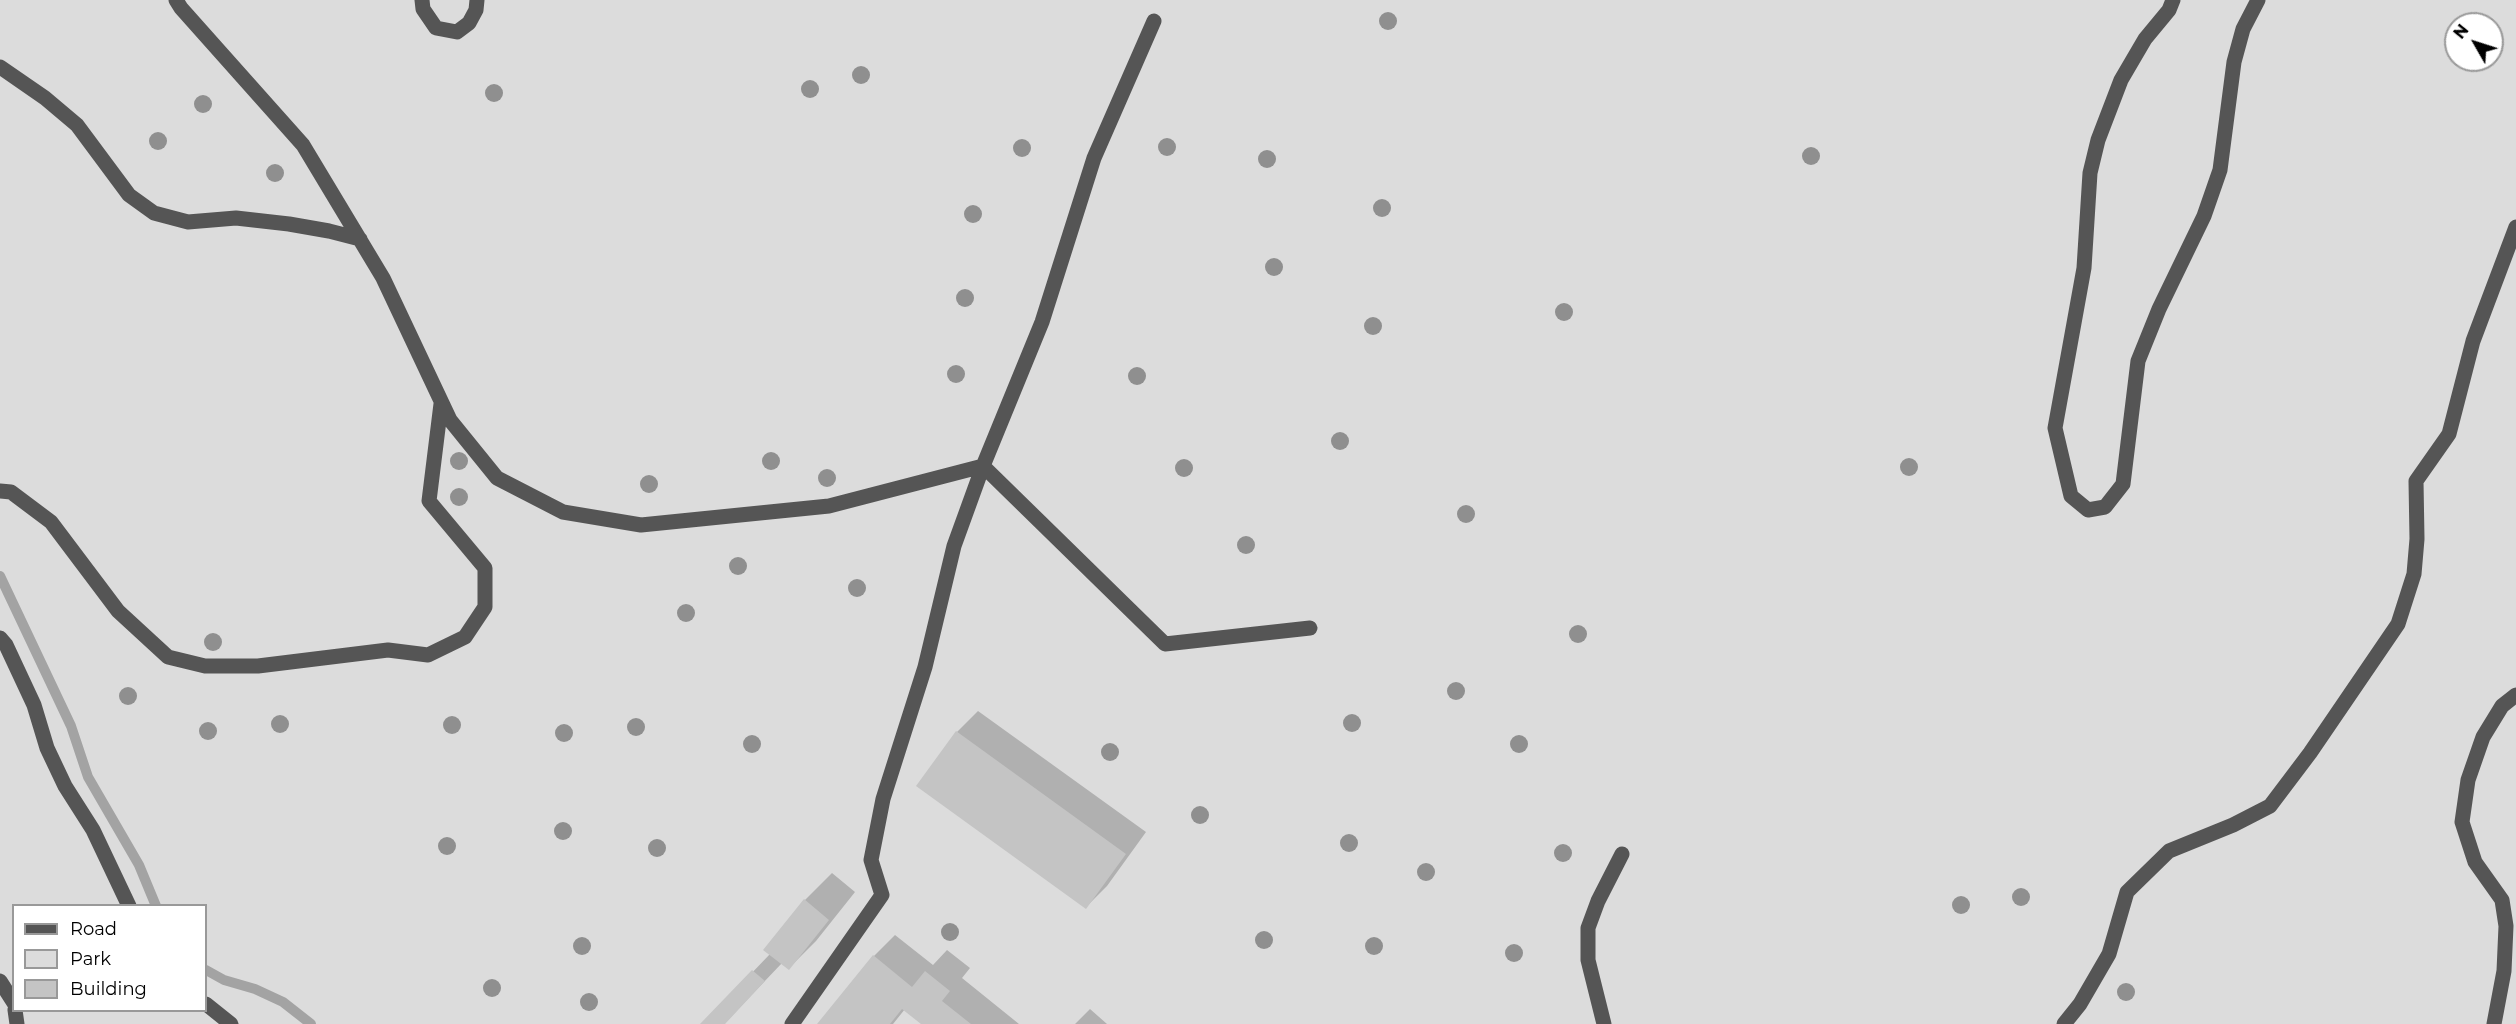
<!DOCTYPE html>
<style>
body{margin:0}
#map{position:relative;width:2516px;height:1024px;overflow:hidden;background:#fff;font-family:Montserrat,sans-serif}
canvas{display:block}
.legend{position:absolute;left:12px;top:904px;width:195px;height:108px;box-sizing:border-box;background:#fff;border:2px solid #999;margin:0;padding:8px 10px;list-style:none;font-size:18px;color:#000}
.legend li{display:flex;align-items:center;gap:12px;height:30px}
.legend b{width:30px;border:2px solid #999}
.north{position:absolute;left:2444px;top:12px;width:60px;height:60px;box-sizing:border-box;background:#fff;border:2px solid #999;border-radius:50%;rotate:309deg;font-size:16px;font-weight:700;line-height:24px;text-align:center;color:#000}
.north::after{content:'';display:block;margin:auto;width:21px;height:27px;background:#000;clip-path:polygon(50% 0,100% 100%,50% 72%,0 100%)}
</style>
<div id="map">
<canvas width="2516" height="1024"></canvas>
<ul class="legend">
<li><b style="height:8px;background:#555"></b>Road</li>
<li><b style="height:16px;background:#dcdcdc"></b>Park</li>
<li><b style="height:16px;background:#c4c4c4"></b>Building</li>
</ul>
<div class="north">N</div>
</div>
<script>
const ctx = document.querySelector('canvas').getContext('2d');
ctx.lineJoin = 'round';
function fillPath(path, color) { ctx.fillStyle = color; ctx.fill(path, 'evenodd'); }
const toPath = rows => new Path2D(rows.map(r => 'M' + r).join(''));
function stroke(path, color, width, dash) { ctx.strokeStyle = color; ctx.lineWidth = width; ctx.lineCap = dash ? 'butt' : 'round'; ctx.setLineDash(dash || []); ctx.stroke(path); }
fillPath(toPath([
 [0,0,2516,0,2516,1024,0,1024],
 [2456,24,2492,24,2492,60,2456,60],
 [14,906,206,906,206,1010,14,1010]
]), '#dcdcdc');
fillPath(toPath([
 [978,711,1146,832,1107,886,1086,907,957,732],
 [832,873,855,892,816,941,789,968,782,963,724,1024,703,1024,770,954,805,900],
 [895,935,933,965,947,950,970,968,962,978,1019,1024,923,1024,905,1009,893,1024,819,1024,874,956],
 [1090,1009,1107,1024,1075,1024]
]), '#0003');
stroke(toPath([
 [0,576,71,726,88,777,139,865,156,906],
 [206,970,224,980,255,989,283,1002,311,1024]
]), '#a3a3a3', 10);
fillPath(toPath([
 [956,731,1126,854,1086,909,916,786],
 [804,899,829,920,789,970,763,950],
 [873,955,912,987,925,971,950,991,942,1001,971,1024,921,1024,902,1009,890,1024,817,1024],
 [752,970,765,981,725,1024,700,1024]
]), '#c4c4c4');
stroke(toPath([
 [176,0,181,8,303,145,383,278,450,420,497,478,563,512,641,525,829,506,983,466],
 [422,0,423,9,436,28,457,32,469,23,476,10,477,0],
 [2173,0,2169,10,2145,39,2121,80,2098,140,2090,173,2084,268,2055,428,2071,496,2088,510,2105,507,2123,484,2138,361,2159,309,2204,216,2220,170,2234,62,2243,29,2258,0],
 [1154,21,1094,158,1042,322,983,466,1165,644,1310,628],
 [0,67,45,98,77,125,129,195,154,213,188,222,236,218,289,224,329,231,360,239],
 [0,491,11,492,51,522,118,611,168,657,205,666,258,666,388,650,428,655,465,637,485,607,485,568,429,501,441,404],
 [0,638,6,645,34,705,47,748,65,786,93,830,129,906],
 [0,981,14,1003],
 [206,1004,231,1024],
 [15,1010,17,1024],
 [792,1024,882,895,871,860,883,799,925,667,954,546,983,466],
 [1604,1024,1588,960,1588,928,1598,901,1622,854],
 [2064,1024,2080,1004,2109,954,2127,892,2169,851,2233,825,2270,806,2310,753,2398,624,2414,574,2417,539,2416,481,2449,434,2473,341,2516,227],
 [2494,1024,2504,971,2506,926,2502,900,2475,862,2462,822,2468,780,2483,737,2502,706,2516,695]
]), '#555', 15);
ctx.fillStyle = '#8f8f8f';
for (const [x, y] of [
 [1388,21],
 [861,75],
 [810,89],
 [494,93],
 [203,104],
 [158,141],
 [1167,147],
 [1022,148],
 [1811,156],
 [1267,159],
 [275,173],
 [1382,208],
 [973,214],
 [1274,267],
 [965,298],
 [1564,312],
 [1373,326],
 [956,374],
 [1137,376],
 [1340,441],
 [459,461],
 [771,461],
 [1909,467],
 [1184,468],
 [827,478],
 [649,484],
 [459,497],
 [1466,514],
 [1246,545],
 [738,566],
 [857,588],
 [686,613],
 [1578,634],
 [213,642],
 [1456,691],
 [128,696],
 [1352,723],
 [280,724],
 [452,725],
 [636,727],
 [208,731],
 [564,733],
 [752,744],
 [1519,744],
 [1110,752],
 [1200,815],
 [563,831],
 [1349,843],
 [447,846],
 [657,848],
 [1563,853],
 [1426,872],
 [2021,897],
 [1961,905],
 [950,932],
 [1264,940],
 [582,946],
 [1374,946],
 [1514,953],
 [492,988],
 [2126,992],
 [589,1002]
]) { ctx.beginPath(); ctx.arc(x, y, 9, 0, 2 * Math.PI); ctx.fill(); }
</script>
